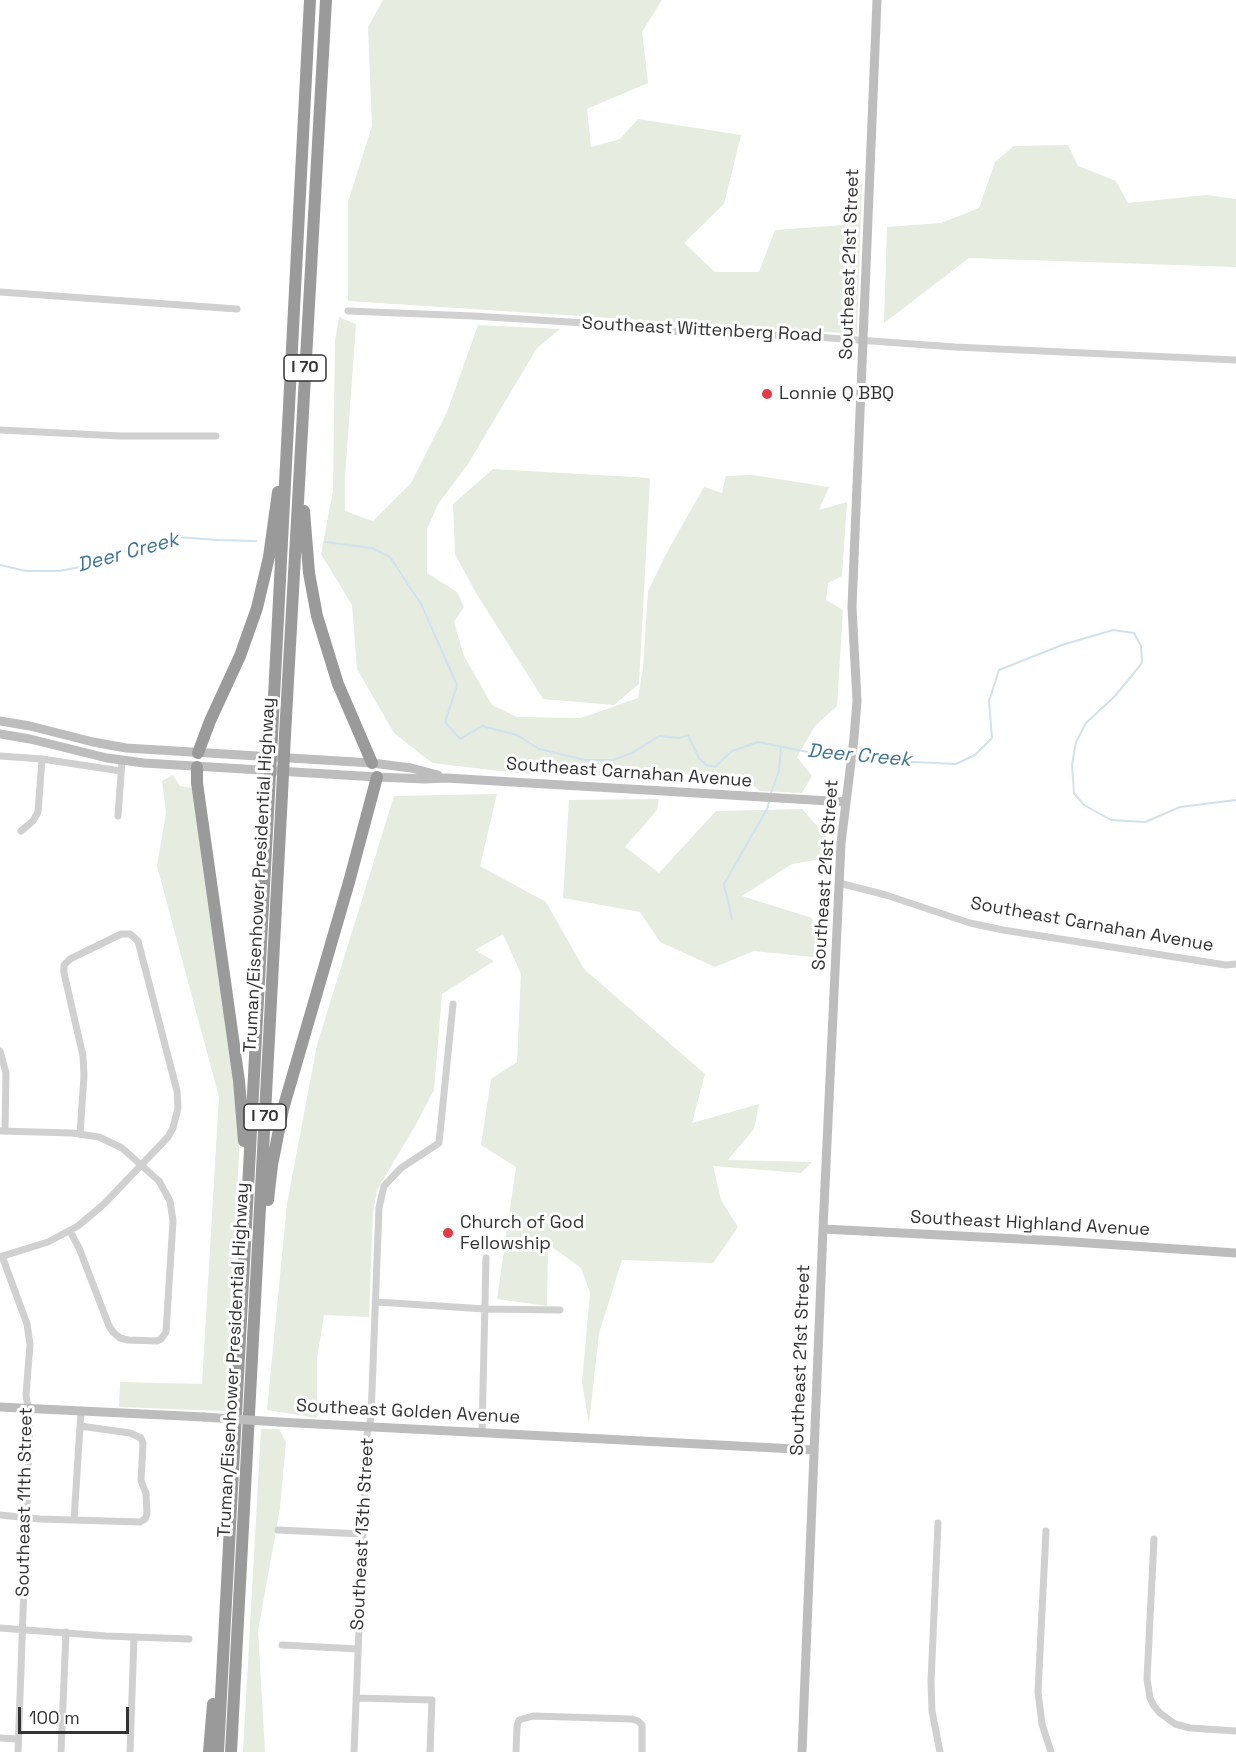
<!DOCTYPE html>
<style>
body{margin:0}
#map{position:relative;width:1236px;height:1752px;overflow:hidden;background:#fff;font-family:"Space Grotesk",sans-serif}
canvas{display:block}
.scale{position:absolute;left:18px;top:1707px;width:111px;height:27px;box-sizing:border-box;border:3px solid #333;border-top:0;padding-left:8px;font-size:18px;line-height:21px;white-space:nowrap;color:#333;-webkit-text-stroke:4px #fff;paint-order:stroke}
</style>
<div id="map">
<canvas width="1236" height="1752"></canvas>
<div class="scale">100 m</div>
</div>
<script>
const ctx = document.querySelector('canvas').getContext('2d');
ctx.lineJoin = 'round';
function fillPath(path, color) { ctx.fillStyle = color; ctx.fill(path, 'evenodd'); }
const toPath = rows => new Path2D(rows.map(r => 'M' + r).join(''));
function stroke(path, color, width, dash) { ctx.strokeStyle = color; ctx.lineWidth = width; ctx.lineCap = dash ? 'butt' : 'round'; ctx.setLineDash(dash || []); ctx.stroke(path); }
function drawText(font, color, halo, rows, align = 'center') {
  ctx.font = font + ' "Space Grotesk",sans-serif'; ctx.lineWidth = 6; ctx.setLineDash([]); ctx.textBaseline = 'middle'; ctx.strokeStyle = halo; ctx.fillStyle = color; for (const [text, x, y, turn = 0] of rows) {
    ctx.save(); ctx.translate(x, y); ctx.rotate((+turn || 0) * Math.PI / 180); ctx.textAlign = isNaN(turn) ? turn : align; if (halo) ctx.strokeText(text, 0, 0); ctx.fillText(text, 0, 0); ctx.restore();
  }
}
fillPath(toPath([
 [383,0,662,0,642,32,648,83,587,109,591,147,620,139,638,119,741,135,724,204,684,243,715,272,759,272,775,230,844,225,854,189,862,184,857,334,348,301,348,202,372,126,368,27],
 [1068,145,1078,166,1116,181,1128,203,1206,195,1236,199,1236,267,969,258,884,323,887,227,941,223,979,208,995,162,1014,146],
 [339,317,356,324,345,477,345,511,373,521,411,483,447,412,478,325,560,329,537,348,468,464,438,504,427,529,427,573,457,592,464,607,454,622,464,656,492,705,517,717,581,718,638,698,643,668,648,591,667,552,704,487,722,493,726,476,752,475,829,487,819,510,847,502,842,576,828,583,826,600,843,610,837,706,815,726,797,757,812,776,802,793,760,791,741,776,703,773,665,775,586,775,517,773,432,763,394,733,357,669,352,605,321,554,333,491,335,341],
 [493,469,650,478,639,684,614,705,543,699,476,593,455,554,453,504],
 [173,775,180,786,192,788,239,1118,239,1155,225,1411,119,1407,120,1382,202,1384,219,1097,157,866,166,813,162,781],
 [497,794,480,866,546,902,584,969,705,1074,692,1123,759,1104,754,1129,728,1160,812,1162,801,1173,713,1166,721,1200,738,1227,713,1263,622,1260,599,1333,589,1423,582,1383,590,1293,581,1268,548,1244,547,1306,497,1299,516,1167,481,1145,491,1079,517,1062,521,974,503,934,475,950,494,961,442,994,434,1090,415,1126,377,1190,373,1213,369,1317,324,1315,317,1358,317,1418,267,1410,287,1204,317,1045,394,796],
 [659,799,657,810,625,847,659,873,716,811,802,809,826,836,821,859,792,864,742,896,812,918,822,958,754,951,715,967,660,942,640,912,563,898,569,800],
 [261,1429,279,1429,286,1442,280,1508,258,1631,265,1752,243,1752]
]), '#e6ecdf');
stroke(toPath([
 [325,542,372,548,390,557,421,604,457,685,445,722,460,739,482,726,517,735,539,749,585,760,613,760,632,753,659,736,679,738,688,735,699,758,706,765,715,767,732,751,758,742,813,753,848,756],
 [0,565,26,571,59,571,86,566,136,546,177,537,218,540,256,541],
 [854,757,893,761,956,764,975,755,992,738,989,701,999,670,1062,645,1113,630,1134,633,1141,646,1142,663,1115,696,1086,723,1076,742,1072,765,1074,793,1084,805,1111,820,1145,822,1180,807,1236,800],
 [771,793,779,771,781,747],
 [732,919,724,884,767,809,770,799]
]), '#cfe2ee', 2);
stroke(toPath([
 [0,292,237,309],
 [348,311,473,316,585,323,691,333,802,336,955,347,1236,360],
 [0,430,120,436,216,436],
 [0,756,42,759,121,771],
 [118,816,122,761],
 [21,831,33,821,38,812,42,759],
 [839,883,886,895,970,923,1003,930,1226,965,1236,964],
 [0,1051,6,1073,5,1131],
 [0,1131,72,1133,99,1137,122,1148,159,1181,170,1201,173,1221,166,1332,161,1339,157,1341,128,1340,120,1338,113,1332,109,1326,79,1248,70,1231],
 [2,1256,27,1324,30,1344,26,1395,30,1419,18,1752],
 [0,1257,48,1242,78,1226,104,1204,168,1137,173,1128,178,1108,177,1091,138,941,130,934,121,934,70,959,64,965,64,973,83,1056,84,1076,80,1134],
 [377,1302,485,1309,560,1310],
 [482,1433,486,1258],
 [0,1515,40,1519,140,1522,145,1519,147,1514,146,1493,141,1481,143,1443,141,1438,130,1433,80,1426],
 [74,1520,81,1411],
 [938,1523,931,1682,932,1711,940,1752],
 [278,1530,362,1534],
 [1046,1531,1038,1692,1042,1724,1051,1752],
 [1154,1539,1147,1679,1150,1698,1154,1706,1160,1713,1175,1724,1190,1728,1236,1731],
 [0,1628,106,1636,189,1639],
 [282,1645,358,1649],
 [356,1698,432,1700,430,1752],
 [0,1738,18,1739],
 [61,1752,66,1632],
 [130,1752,134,1637],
 [354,1752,367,1435,371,1417,379,1208,384,1186,401,1168,439,1143,453,1004],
 [516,1752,517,1726,519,1720,533,1716,632,1719,638,1721,642,1725,642,1752]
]), '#d0d0d0', 7);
stroke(toPath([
 [0,721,30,726,93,742,126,748,372,763,411,768,438,775],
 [0,734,30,739,107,758,144,763,377,777,425,779,446,778,846,802],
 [823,1229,1059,1241,1236,1253],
 [0,1407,204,1417],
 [278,1422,814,1450],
 [802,1752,823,1229,841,843,854,738,857,701,852,607,877,0]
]), '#bdbdbd', 9);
stroke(toPath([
 [304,511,309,573,317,616,338,684,372,763],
 [272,735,310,0],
 [285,735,326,0],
 [198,753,210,721,240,656,257,608,269,557,278,492],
 [197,767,197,783,239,1081,244,1141],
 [268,1200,272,1165,283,1109,349,882,377,777],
 [209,1752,213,1704],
 [218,1752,269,793],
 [231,1752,282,794]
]), '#9a9a9a', 12);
stroke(toPath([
 [204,1417,278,1422]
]), '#bdbdbd', 9);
stroke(toPath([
 [269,793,272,735],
 [282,794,285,735]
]), '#9a9a9a', 12);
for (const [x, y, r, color] of [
 [767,394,6,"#e63946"],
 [448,1233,6,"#e63946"]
]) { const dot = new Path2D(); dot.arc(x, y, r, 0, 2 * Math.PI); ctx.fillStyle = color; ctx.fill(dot); stroke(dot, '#fff', 2); }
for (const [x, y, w] of [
 [305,368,42],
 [265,1117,42]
]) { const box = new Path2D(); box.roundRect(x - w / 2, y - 13, w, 26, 4.5); ctx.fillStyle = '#fff'; ctx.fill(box); stroke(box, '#333', 1.5); }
drawText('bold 16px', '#333', null, [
 ["I 70",305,368],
 ["I 70",265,1117]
]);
drawText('18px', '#333', '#fff', [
 ["Southeast 21st Street",850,264,-88],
 ["Southeast Wittenberg Road",702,330,3],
 ["Southeast Carnahan Avenue",629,773,4],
 ["Truman/Eisenhower Presidential Highway",260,875,-87],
 ["Southeast 21st Street",826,875,-86],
 ["Southeast Carnahan Avenue",1092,925,10],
 ["Southeast Highland Avenue",1030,1224,3],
 ["Truman/Eisenhower Presidential Highway",234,1360,-87],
 ["Southeast 21st Street",801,1360,-88],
 ["Southeast Golden Avenue",408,1412,3],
 ["Southeast 11th Street",25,1502,-89],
 ["Southeast 13th Street",363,1534,-87]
]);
drawText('18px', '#333', '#fff', [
 ["Lonnie Q BBQ",779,394],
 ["Church of God",460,1223],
 ["Fellowship",460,1244]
], 'left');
drawText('italic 20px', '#3f7597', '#fff', [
 ["Deer Creek",128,553,-15],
 ["Deer Creek",859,756,5]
]);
</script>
